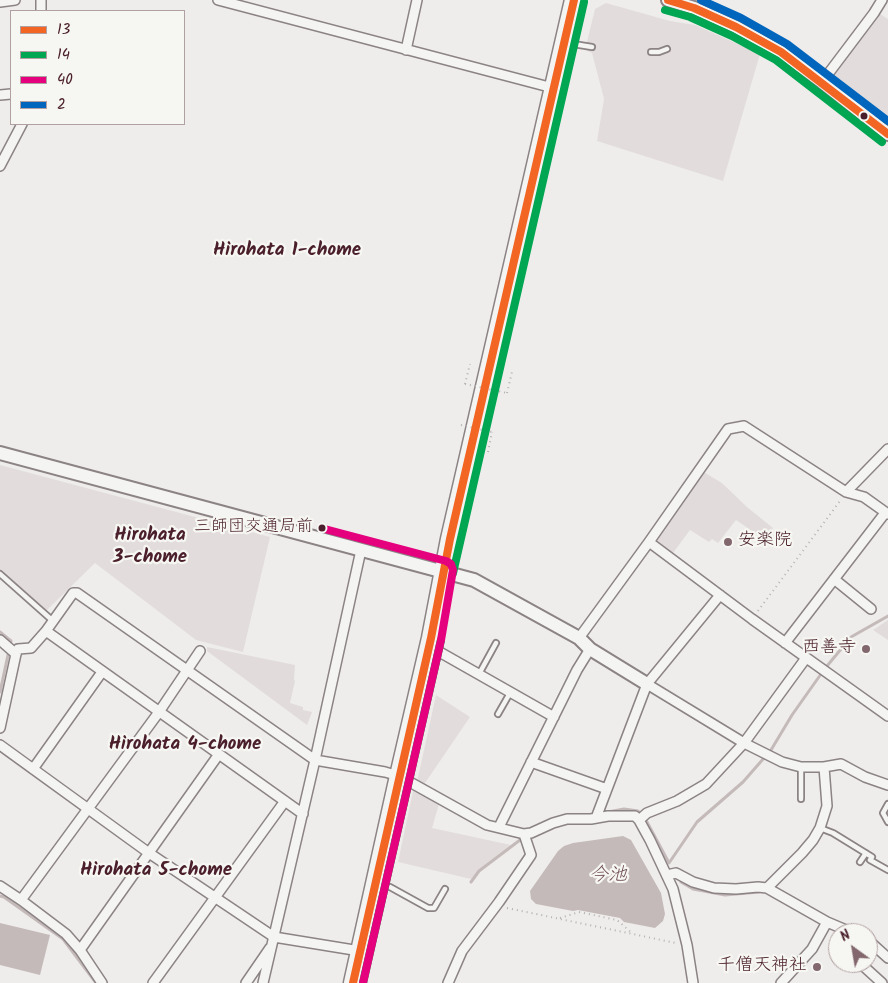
<!DOCTYPE html>
<meta charset="utf-8">
<style>
body{margin:0}
#map{position:relative;width:888px;height:983px;overflow:hidden;background:#eeedeb;font-family:Kalam,sans-serif}
canvas{display:block}
.legend{position:absolute;left:10px;top:10px;width:175px;height:115px;box-sizing:border-box;background:#f6f6f2;border:1px solid #b1a0a2;margin:0;padding:6px 9px;list-style:none;font-size:15px;color:#4a1f2b}
.legend li{display:flex;align-items:center;gap:10px;height:25px}
.legend b{width:25px;border:1px solid #b1a0a2}
.north{position:absolute;left:828px;top:923px;width:50px;height:50px;box-sizing:border-box;background:#f6f6f2;border:1px solid #b1a0a2;border-radius:50%;rotate:328deg;font-size:14px;font-weight:700;line-height:20px;text-align:center;color:#4a1f2b}
.north::after{content:'';display:block;margin:auto;width:18px;height:22px;background:#83676e;clip-path:polygon(50% 0,100% 100%,50% 72%,0 100%)}
</style>
<div id="map">
<canvas width="888" height="983"></canvas>
<ul class="legend">
<li><b style="height:6px;background:#f26522"></b>13</li>
<li><b style="height:6px;background:#00a651"></b>14</li>
<li><b style="height:6px;background:#e5007d"></b>40</li>
<li><b style="height:6px;background:#0065bd"></b>2</li>
</ul>
<div class="north">N</div>
</div>
<script>
const ctx = document.querySelector('canvas').getContext('2d');
ctx.lineJoin = 'round';
function fillPath(path, color) { ctx.fillStyle = color; ctx.fill(path, 'evenodd'); }
const toPath = rows => new Path2D(rows.map(r => 'M' + r).join(''));
function stroke(path, color, width, dash) { ctx.strokeStyle = color; ctx.lineWidth = width; ctx.lineCap = dash ? 'butt' : 'round'; ctx.setLineDash(dash || []); ctx.stroke(path); }
function drawText(font, color, halo, rows, align = 'center') {
  ctx.font = font + ' Kalam,"Klee One",sans-serif'; ctx.lineWidth = 4.5; ctx.setLineDash([]); ctx.textBaseline = 'middle'; ctx.strokeStyle = halo; ctx.fillStyle = color; for (const [text, x, y, turn = 0] of rows) {
    ctx.save(); ctx.translate(x, y); ctx.rotate((+turn || 0) * Math.PI / 180); ctx.textAlign = isNaN(turn) ? turn : align; if (halo) ctx.strokeText(text, 0, 0); ctx.fillText(text, 0, 0); ctx.restore();
  }
}
fillPath(toPath([
 [606,3,670,21,695,25,760,54,723,181,597,141,604,99,592,53,585,50,595,9],
 [877,12,888,19,888,116,831,73],
 [0,465,270,537,243,652,196,640,95,563,46,611,0,570],
 [436,695,470,717,423,786,417,782],
 [413,791,439,804,432,828,511,845,484,866,471,879,398,862]
]), '#e2dddc');
fillPath(toPath([
 [702,471,722,483,747,507,773,528,764,539,736,520,718,543,712,539,709,542,690,530,673,553,658,542,657,536],
 [888,620,888,640,873,630],
 [207,647,295,665,294,680,295,681,290,703,303,707,303,710,312,712,307,725,207,651]
]), '#e1dcdb');
fillPath(toPath([
 [623,836,631,840,661,893,665,914,663,921,655,928,624,922,620,918,578,910,573,911,536,904,531,899,530,891,558,851,564,846,573,843],
 [0,923,50,935,40,975,0,965]
]), '#c5baba');
stroke(toPath([
 [0,632,11,641,0,692],
 [827,666,851,637,888,616],
 [771,750,792,715,821,674],
 [608,812,624,809,638,811,647,822,669,863,697,822,743,782,764,758],
 [471,882,479,871,520,840],
 [681,882,693,889,725,895,759,892],
 [0,896,4,897,63,939,96,983]
]), '#c5baba', 3);
const lane = toPath([
 [567,43,592,47],
 [651,52,659,52,667,49],
 [0,574,53,621],
 [479,674,496,643],
 [498,714,510,693],
 [801,799,801,767],
 [888,804,883,813,888,822],
 [820,828,833,833,872,857,870,860,888,870],
 [860,862,866,853],
 [378,885,390,887,428,908,434,908,445,889]
]);
const street = toPath([
 [218,0,553,88],
 [0,2,15,0],
 [41,11,41,0],
 [406,50,417,0],
 [822,82,874,13,882,0],
 [0,95,11,94],
 [0,166,22,124],
 [846,492,888,449],
 [649,542,752,619,888,716],
 [834,579,871,609],
 [46,631,73,593,77,593,315,760,385,772,399,776,487,825,524,834,531,833,553,823,567,819,591,819,608,816,635,816,639,820,650,840,673,889,687,945,693,983],
 [579,638,649,542,728,429,744,426,846,492,864,497,888,514],
 [0,640,16,654,0,728],
 [785,643,885,513],
 [429,646,554,717],
 [16,654,18,649,31,648,46,631,303,814],
 [647,684,744,743,782,762,801,767,824,767,841,764,865,777,888,785],
 [0,745,149,853,274,937,360,951],
 [531,762,607,789],
 [33,769,102,672],
 [596,818,647,684,720,595],
 [639,820,647,813,677,801,706,784,744,743,806,658],
 [499,827,577,670,590,649],
 [667,875,676,873,693,882,714,888,736,889,758,887,767,888,802,853,813,840,820,828,827,806,824,767],
 [0,886,21,900,66,934,80,950,102,983],
 [767,888,827,922,853,933],
 [21,900,159,712,200,651],
 [868,940,888,958],
 [80,950,219,754],
 [860,963,882,983],
 [153,983,285,801],
 [246,983,270,948],
 [263,983,315,760,361,550],
 [448,983,462,951,499,902,531,855,524,834],
 [781,983,812,949,827,922]
]);
const secondary = toPath([
 [668,0,694,8,736,27,781,52,822,82,888,134],
 [0,453,474,580,579,638,590,649,647,684]
]);
const highway = toPath([
 [353,983,399,776,431,638,450,539,574,0]
]);
stroke(lane, '#8c8385', 8);
stroke(street, '#8c8385', 12);
stroke(secondary, '#8c8385', 16);
stroke(highway, '#8c8385', 21);
stroke(toPath([
 [465,384,470,364],
 [507,393,512,372],
 [488,452,492,432],
 [758,611,840,501],
 [507,908,676,943],
 [560,918,579,912,617,920,633,934]
]), '#b5b1b0', 2, [1, 4]);
stroke(lane, '#f4f4f2', 4.5);
stroke(street, '#f4f4f2', 9);
stroke(secondary, '#f4f4f2', 12);
stroke(highway, '#f4f4f2', 18);
stroke(toPath([
 [465,384,507,393],
 [461,425,492,432]
]), '#b5b1b0', 2, [1, 4]);
stroke(toPath([
 [668,0,694,8,736,27,781,52,888,134],
 [353,983,431,638,450,539,574,0]
]), '#f26522', 8);
stroke(toPath([
 [665,10,690,17,732,36,776,60,882,142],
 [453,573,584,2],
 [363,983,441,640]
]), '#00a651', 8);
stroke(toPath([
 [321,528,446,561,451,564,453,570,441,640,363,983]
]), '#e5007d', 8);
stroke(toPath([
 [701,0,741,18,787,44,888,121]
]), '#0065bd', 8);
for (const [x, y, r, color] of [
 [864,116,4.5,"#4a1f2b"],
 [322,528,4.5,"#4a1f2b"],
 [728,542,5,"#83676e"],
 [866,649,5,"#83676e"],
 [817,967,5,"#83676e"]
]) { const dot = new Path2D(); dot.arc(x, y, r, 0, 2 * Math.PI); ctx.fillStyle = color; ctx.fill(dot); stroke(dot, '#f6f6f2', 2); }
drawText('17px', '#4a1f2b', '#f6f6f2', [
 ["三師団交通局前",313,528]
], 'right');
drawText('18px', '#4a1f2b', '#f6f6f2', [
 ["安楽院",738,542,"left"],
 ["西善寺",856,649],
 ["千僧天神社",807,967]
], 'right');
drawText('bold 19px', '#4a1f2b', '#f6f6f2', [
 ["Hirohata 1-chome",287,252],
 ["Hirohata",150,537],
 ["3-chome",150,559],
 ["Hirohata 4-chome",185,746],
 ["Hirohata 5-chome",156,872]
]);
drawText('italic 19px', '#6f4e56', '#f6f6f2', [
 ["今池",608,877]
]);
</script>
